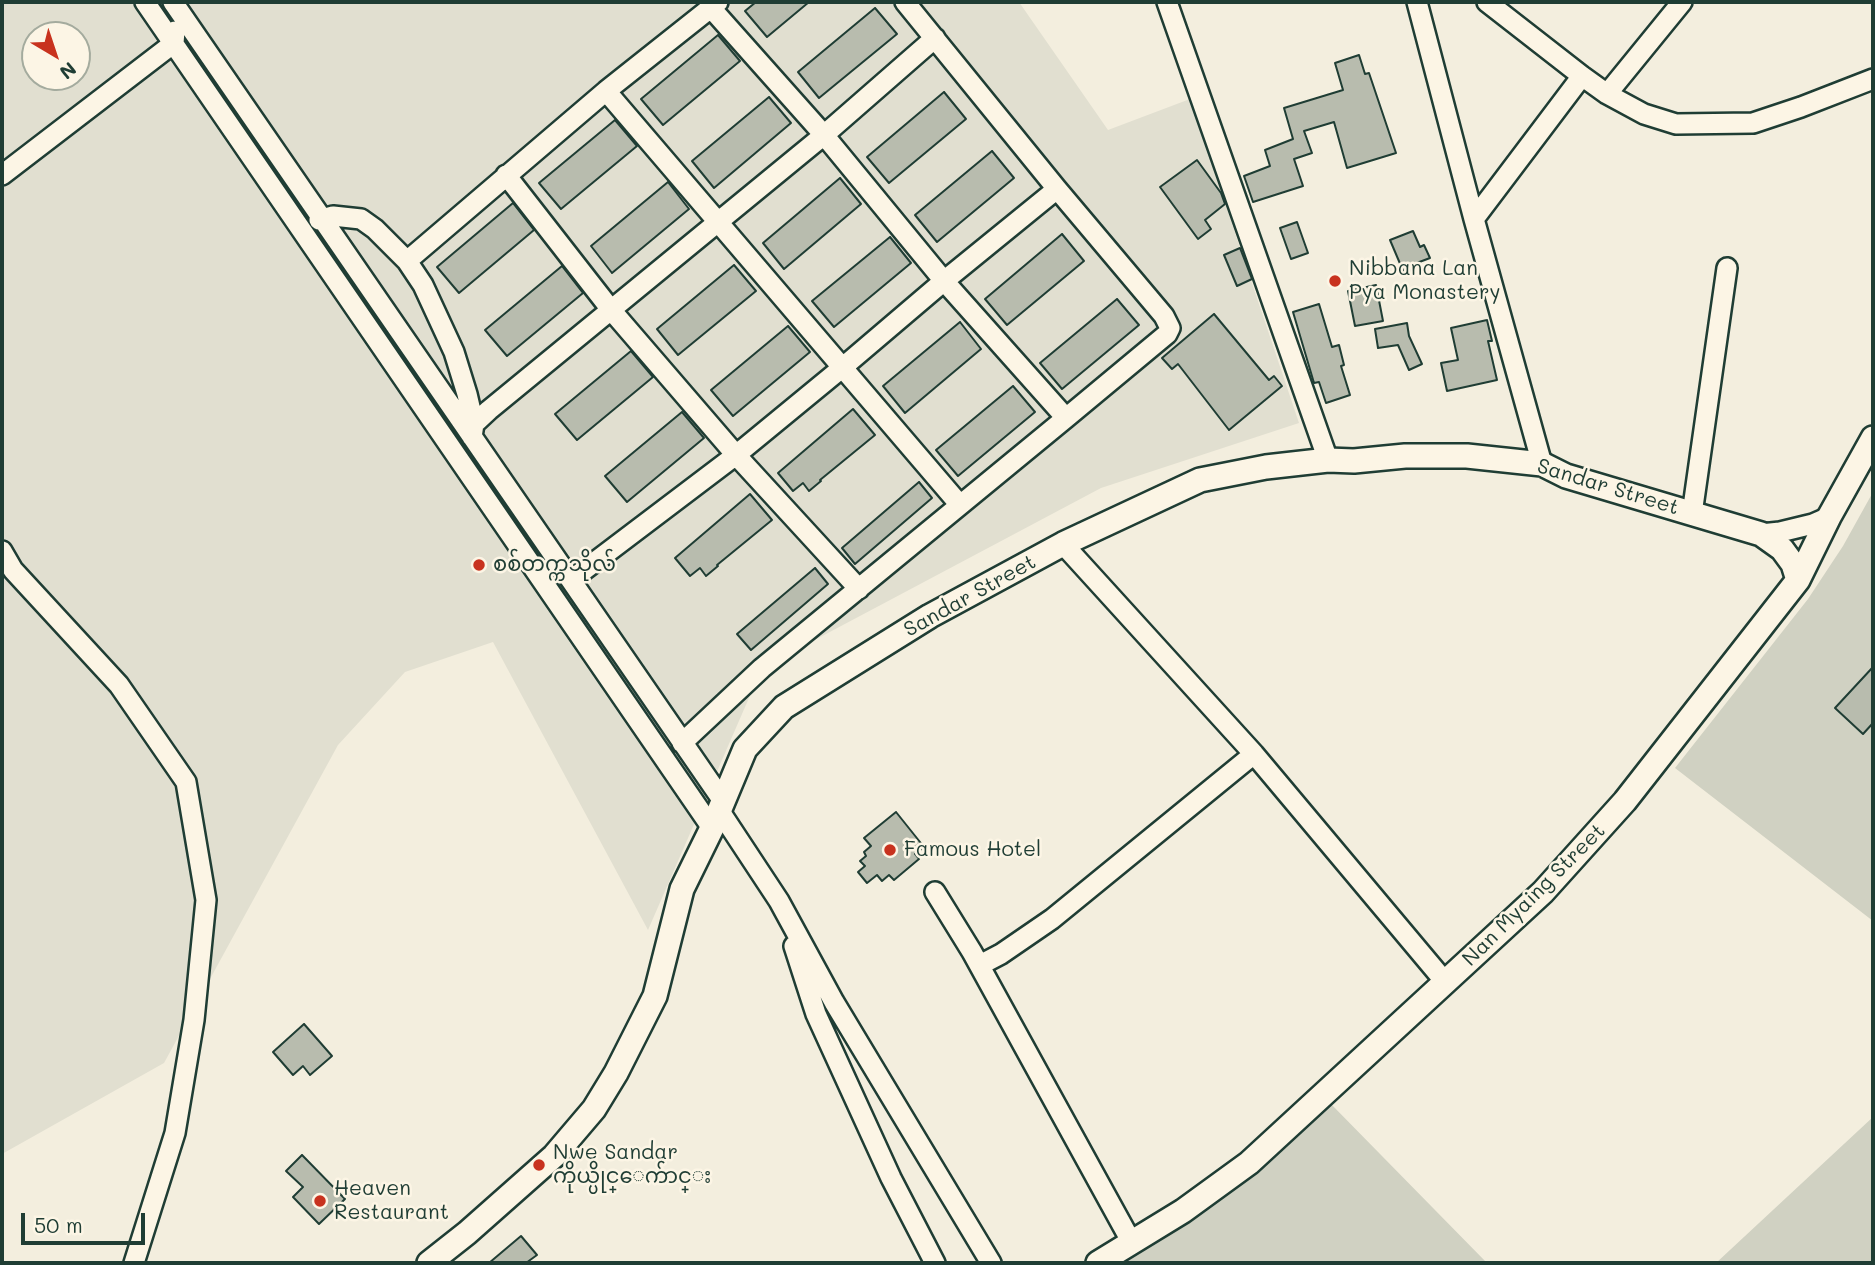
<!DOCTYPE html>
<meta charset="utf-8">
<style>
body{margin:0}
#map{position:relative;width:1875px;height:1265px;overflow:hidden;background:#f3eede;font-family:Mali,sans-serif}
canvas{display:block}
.frame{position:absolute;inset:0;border:4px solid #1f3d34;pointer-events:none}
.north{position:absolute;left:21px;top:21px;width:70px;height:70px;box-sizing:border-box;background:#fcf5e5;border:2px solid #a4ab9e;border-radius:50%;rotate:141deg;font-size:19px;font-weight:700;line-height:28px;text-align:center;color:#1f3d34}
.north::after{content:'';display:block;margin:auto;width:24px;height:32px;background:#c8321e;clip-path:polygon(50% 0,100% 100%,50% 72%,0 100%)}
.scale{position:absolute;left:21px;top:1213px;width:124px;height:32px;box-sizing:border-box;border:4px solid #1f3d34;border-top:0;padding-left:9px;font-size:21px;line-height:24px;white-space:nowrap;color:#1f3d34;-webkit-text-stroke:5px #fcf5e5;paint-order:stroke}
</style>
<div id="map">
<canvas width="1875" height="1265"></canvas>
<div class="frame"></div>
<div class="north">N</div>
<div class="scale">50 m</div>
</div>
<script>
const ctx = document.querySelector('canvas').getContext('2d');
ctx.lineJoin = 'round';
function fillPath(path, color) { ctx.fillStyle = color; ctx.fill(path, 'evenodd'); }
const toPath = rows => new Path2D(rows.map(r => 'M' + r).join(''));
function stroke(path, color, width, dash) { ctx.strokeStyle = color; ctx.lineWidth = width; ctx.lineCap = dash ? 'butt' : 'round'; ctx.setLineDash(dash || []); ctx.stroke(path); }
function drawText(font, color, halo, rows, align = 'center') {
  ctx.font = font + ' Mali,"Noto Sans Myanmar",sans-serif'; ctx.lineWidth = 5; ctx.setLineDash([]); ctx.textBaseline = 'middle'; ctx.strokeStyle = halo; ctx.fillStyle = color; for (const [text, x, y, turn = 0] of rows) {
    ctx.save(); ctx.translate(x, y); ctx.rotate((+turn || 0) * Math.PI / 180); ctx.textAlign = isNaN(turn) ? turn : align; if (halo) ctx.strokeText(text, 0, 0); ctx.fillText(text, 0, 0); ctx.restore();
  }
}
fillPath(toPath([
 [2,2,1019,2,1108,130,1190,99,1299,423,1101,488,762,668,648,930,493,642,405,672,338,745,164,1063,2,1154],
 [35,35,77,35,77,77,35,77]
]), '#e1dfd0');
fillPath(toPath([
 [1873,492,1873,921,1675,768,1808,599,1843,546],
 [1329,1102,1487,1263,1106,1263],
 [1873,1117,1873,1263,1716,1263]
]), '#d0d1c2');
const building = toPath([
 [756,2,809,2,767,37,745,11,756,2],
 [875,8,897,34,819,98,798,72,875,8],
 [718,35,740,61,663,125,641,99,718,35],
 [1359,55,1365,74,1369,73,1396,153,1347,168,1334,122,1304,131,1312,153,1294,159,1303,186,1253,202,1244,176,1270,166,1265,150,1293,139,1284,108,1343,90,1335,63,1359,55],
 [944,92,966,119,889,183,867,157,944,92],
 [769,97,791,123,714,188,692,161,769,97],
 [615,120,637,146,561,209,539,183,615,120],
 [992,151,1014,178,937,242,915,215,992,151],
 [1197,160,1221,193,1225,204,1205,220,1211,229,1198,239,1160,187,1197,160],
 [840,178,861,204,784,269,763,243,840,178],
 [668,182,689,209,612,273,591,246,668,182],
 [513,203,534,230,459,293,437,267,513,203],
 [1297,222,1308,253,1291,259,1280,228,1297,222],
 [1413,231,1420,247,1424,245,1430,258,1414,264,1416,268,1404,273,1390,240,1413,231],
 [1062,234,1084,261,1007,325,985,299,1062,234],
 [890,237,911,263,834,327,812,301,890,237],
 [1240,248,1252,279,1237,286,1224,255,1240,248],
 [734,265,756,291,678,355,657,329,734,265],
 [562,266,583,293,507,356,485,330,562,266],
 [1376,285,1383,321,1355,326,1348,291,1376,285],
 [1117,299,1139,325,1062,389,1040,363,1117,299],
 [1319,304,1332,347,1339,345,1344,365,1341,366,1350,395,1326,403,1319,382,1314,383,1293,312,1319,304],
 [1214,314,1269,380,1274,376,1282,386,1229,430,1178,364,1172,369,1162,358,1214,314],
 [1487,320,1492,341,1488,341,1497,380,1447,391,1441,363,1458,360,1451,328,1487,320],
 [960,322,981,349,905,413,883,386,960,322],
 [1407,323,1409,336,1422,364,1409,370,1398,345,1378,348,1375,329,1407,323],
 [788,326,810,352,733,416,711,390,788,326],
 [631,351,653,377,577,440,555,414,631,351],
 [1013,386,1035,412,958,476,936,450,1013,386],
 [853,409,875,435,820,480,821,481,809,491,803,483,793,491,778,473,853,409],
 [682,412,704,438,627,502,605,476,682,412],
 [919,482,932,498,855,564,842,548,919,482],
 [750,494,772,520,717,565,718,566,706,576,700,568,690,576,675,558,750,494],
 [815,568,828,584,751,650,737,634,815,568],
 [1873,667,1873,723,1863,734,1835,708,1873,667],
 [896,812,924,847,915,854,919,859,894,880,889,875,882,881,877,875,867,883,858,872,865,866,860,861,866,856,864,852,871,846,864,838,896,812],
 [304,1024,332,1056,310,1075,303,1066,293,1075,273,1052,304,1024],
 [302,1155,345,1199,319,1224,293,1197,303,1187,286,1171,302,1155],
 [521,1236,537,1255,526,1263,489,1263,521,1236]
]);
fillPath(building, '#b8bcae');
stroke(building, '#1f3d34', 2);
const minor = toPath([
 [145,2,712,828],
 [173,2,723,801],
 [1167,2,1328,460],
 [1417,2,1474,219,1542,464],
 [1487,2,1582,76,1607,94,1644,114,1676,124,1753,123,1801,107,1873,79],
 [711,8,824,135,944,281,1066,418],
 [606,91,960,505],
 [1607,94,1682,2],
 [2,175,174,43,175,31],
 [506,175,612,311,736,455,859,589],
 [1474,219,1582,76],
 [319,220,333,216,361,219,375,229,407,261,423,285,454,352,467,394,474,424],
 [407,261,606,91,718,2],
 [472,437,474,424,489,410,824,135,935,38],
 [1692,514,1727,268],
 [1761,534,1780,532,1813,524,1829,517],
 [1063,544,1254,754,1446,983],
 [2,551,13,570,119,685,186,782,206,900,194,1020,175,1133,134,1263],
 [571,580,736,455,843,367,944,281,1057,189],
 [682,743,762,668,1066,418,1167,334,1170,328,1164,316,1057,189,905,2],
 [719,810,779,901,834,1002,991,1263],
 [935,892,972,952,1132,1243],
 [794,946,816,1014,891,1178,935,1263],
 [980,965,1001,954,1052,919,1254,754]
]);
const tertiary = toPath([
 [429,1263,467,1233,554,1156,594,1109,616,1073,655,996,682,889,712,828,745,749,784,707,930,616,1063,544,1200,480,1266,467,1328,460,1354,461,1405,456,1467,456,1542,464,1566,476,1761,534,1782,549,1793,564,1798,580],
 [1098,1263,1183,1211,1249,1163,1543,892,1625,801,1798,580,1829,517,1873,438]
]);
stroke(minor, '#1f3d34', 24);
stroke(tertiary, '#1f3d34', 28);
stroke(minor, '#fcf5e5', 19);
stroke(tertiary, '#fcf5e5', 23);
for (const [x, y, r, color] of [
 [1335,281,7,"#c8321e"],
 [479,565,7,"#c8321e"],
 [890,850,7,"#c8321e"],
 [539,1165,7,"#c8321e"],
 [320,1201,7,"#c8321e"]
]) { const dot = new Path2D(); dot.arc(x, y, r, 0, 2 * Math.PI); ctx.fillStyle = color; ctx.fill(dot); stroke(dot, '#fcf5e5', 2.5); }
drawText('21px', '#1f3d34', '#fcf5e5', [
 ["Nibbana Lan",1349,269],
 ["Pya Monastery",1349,293],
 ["စစ်‌တက္ကသိုလ်",493,565],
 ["Famous Hotel",904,850],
 ["Nwe Sandar",553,1153],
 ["ကိုယ္ပိုင္ေက်ာင္း",553,1177],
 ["Heaven",334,1189],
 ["Restaurant",334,1213]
], 'left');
drawText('21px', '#1f3d34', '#fcf5e5', [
 ["Sandar Street",1608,487,17],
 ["Sandar Street",970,596,-29],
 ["Nan Myaing Street",1534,895,-45]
]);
</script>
